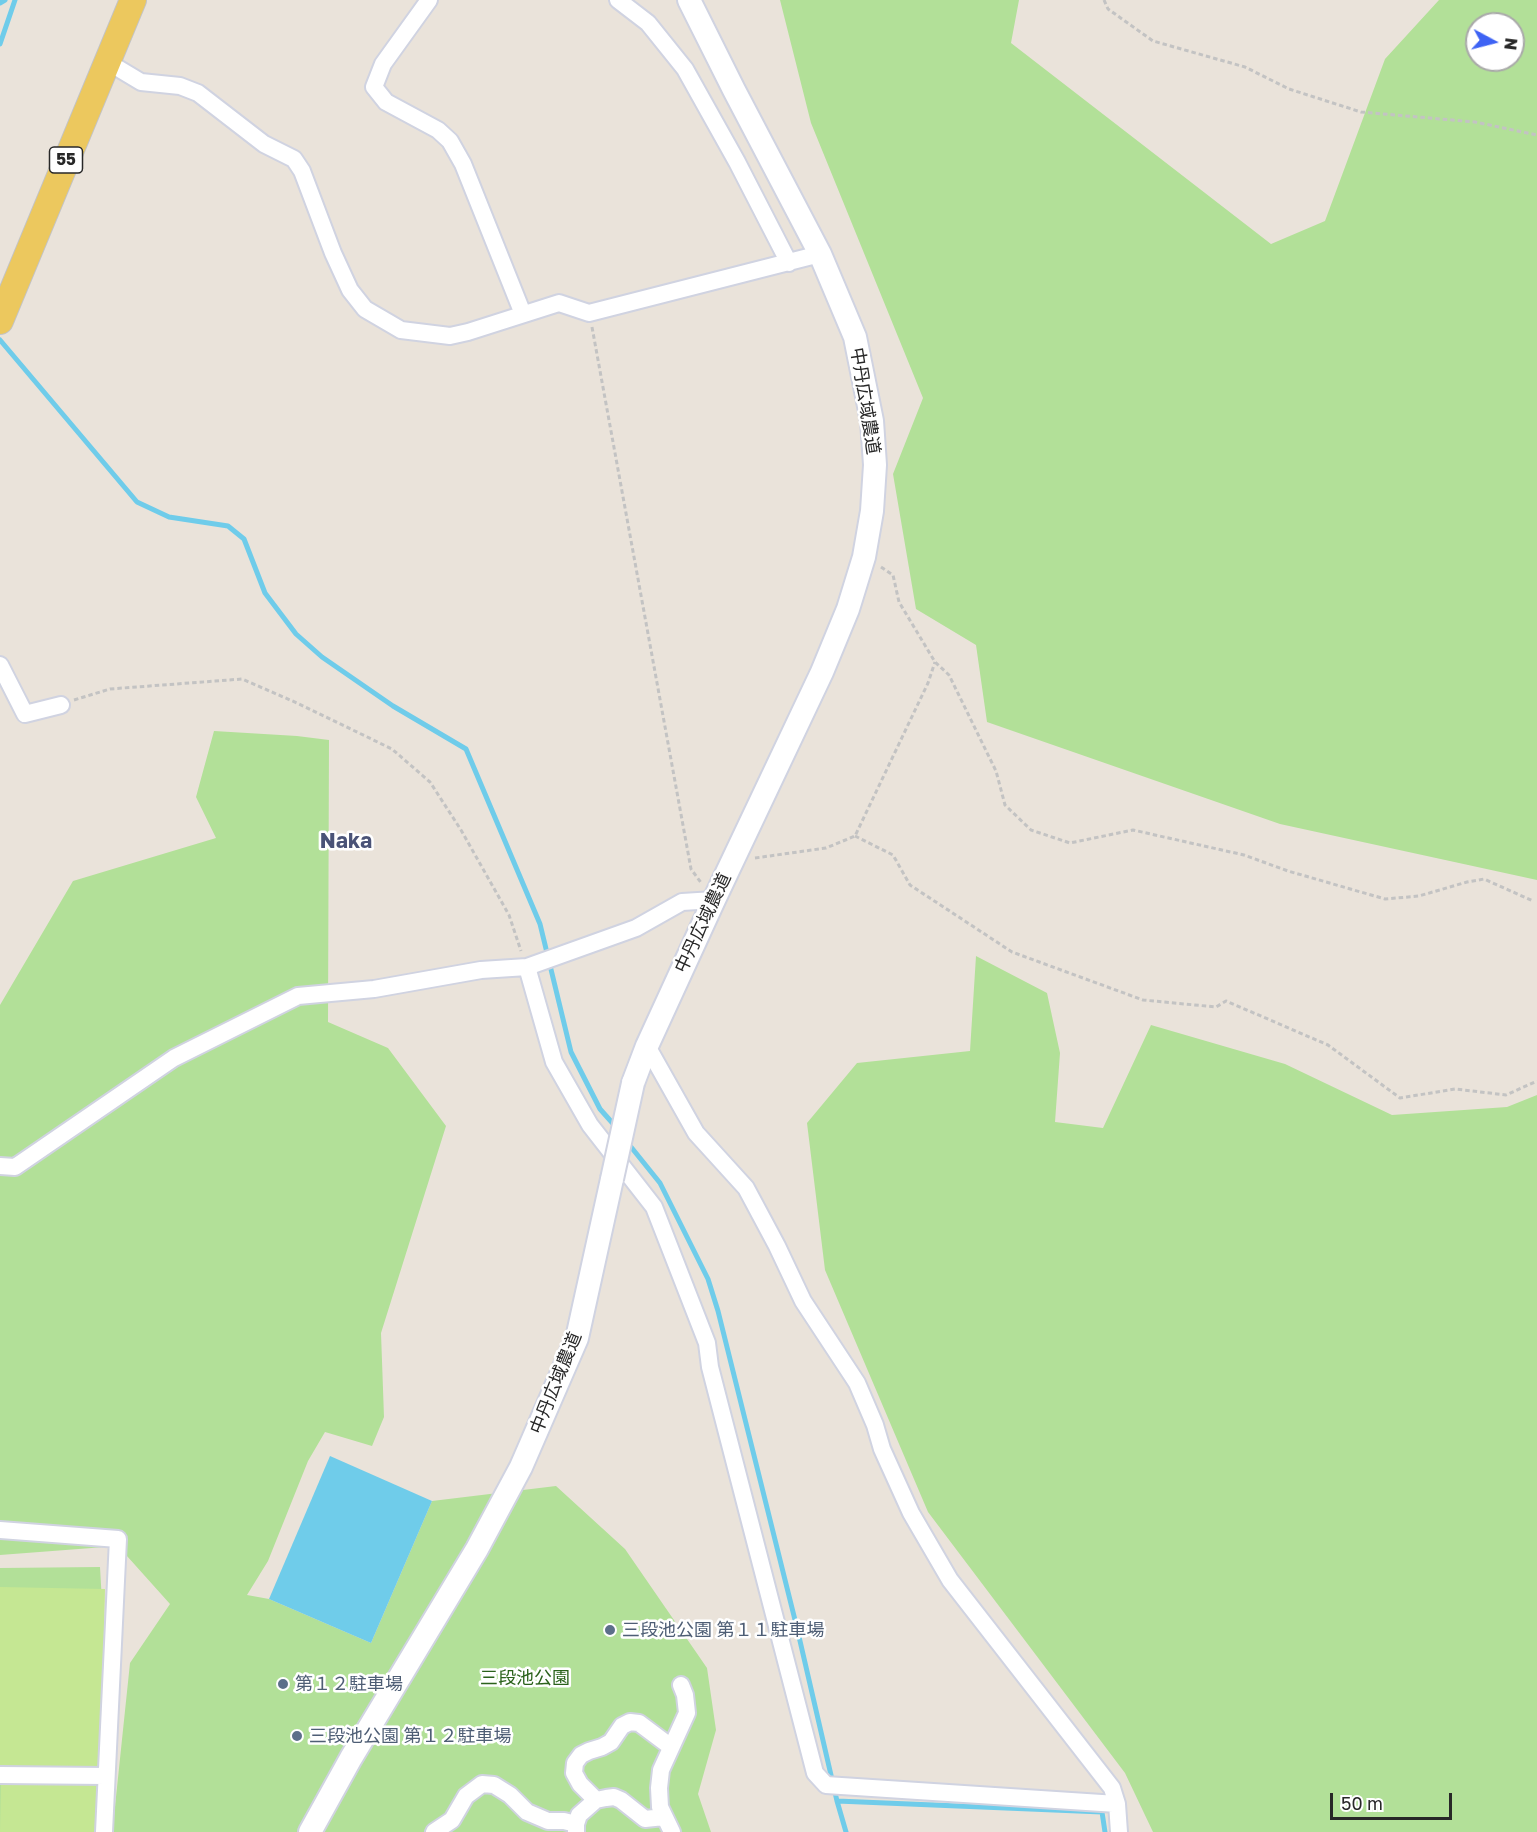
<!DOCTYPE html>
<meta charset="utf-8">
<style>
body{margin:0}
#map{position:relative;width:1537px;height:1832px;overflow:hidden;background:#eae3da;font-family:"Golos Text",sans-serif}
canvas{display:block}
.north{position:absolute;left:1465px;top:12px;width:60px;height:60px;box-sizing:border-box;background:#fff;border:2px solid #a9a9a9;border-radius:50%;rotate:97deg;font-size:16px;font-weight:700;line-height:24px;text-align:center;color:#282828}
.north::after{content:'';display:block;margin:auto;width:21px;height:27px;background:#3e63f4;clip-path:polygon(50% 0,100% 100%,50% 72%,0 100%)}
.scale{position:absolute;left:1330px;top:1793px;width:122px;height:27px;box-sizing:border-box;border:3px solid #282828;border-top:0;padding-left:8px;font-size:18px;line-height:21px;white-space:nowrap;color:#282828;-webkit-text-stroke:4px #fff;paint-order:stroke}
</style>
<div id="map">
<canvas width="1537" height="1832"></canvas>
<div class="north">N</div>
<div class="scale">50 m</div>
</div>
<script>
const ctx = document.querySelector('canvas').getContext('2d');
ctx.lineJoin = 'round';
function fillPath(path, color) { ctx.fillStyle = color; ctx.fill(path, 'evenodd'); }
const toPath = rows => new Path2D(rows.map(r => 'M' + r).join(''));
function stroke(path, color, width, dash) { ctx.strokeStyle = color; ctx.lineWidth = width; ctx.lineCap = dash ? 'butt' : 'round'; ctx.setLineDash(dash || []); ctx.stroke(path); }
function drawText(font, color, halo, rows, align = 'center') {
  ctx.font = font + ' "Golos Text","Noto Sans JP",sans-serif'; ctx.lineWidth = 5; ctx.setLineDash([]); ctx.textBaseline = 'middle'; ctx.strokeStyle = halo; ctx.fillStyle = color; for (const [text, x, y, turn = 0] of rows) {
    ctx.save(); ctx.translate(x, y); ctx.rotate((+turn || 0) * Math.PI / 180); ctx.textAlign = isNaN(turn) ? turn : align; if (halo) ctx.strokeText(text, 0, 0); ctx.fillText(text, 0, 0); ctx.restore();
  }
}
fillPath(toPath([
 [780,0,1019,0,1011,43,1271,244,1325,221,1385,59,1439,0,1537,0,1537,880,1280,824,987,722,976,645,916,609,893,474,923,398,811,123],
 [1477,24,1513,24,1513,60,1477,60],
 [214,731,297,736,329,740,328,1022,388,1048,446,1126,381,1333,384,1417,372,1446,325,1432,308,1461,268,1561,247,1595,269,1599,371,1643,432,1501,556,1486,625,1549,707,1668,716,1730,698,1794,711,1832,0,1832,0,1568,100,1567,114,1816,130,1663,170,1604,118,1546,0,1555,0,1005,73,881,216,838,196,797],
 [976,956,1047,993,1060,1053,1055,1122,1103,1128,1151,1025,1285,1064,1392,1115,1507,1107,1537,1095,1537,1832,1153,1832,1125,1773,928,1512,825,1270,807,1123,857,1063,970,1051]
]), '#b2e098');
fillPath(toPath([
 [0,1587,105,1589,101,1774,0,1772],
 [1,1782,98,1785,97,1832,0,1832]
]), '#c5e793');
fillPath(toPath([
 [330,1456,432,1501,371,1643,269,1599]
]), '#6fccea');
stroke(toPath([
 [0,3,5,0],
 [0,44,15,0],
 [0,340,137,502,169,517,228,526,244,539,265,593,296,634,322,657,393,706,466,749,540,924,571,1052,600,1109,616,1127],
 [627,1142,660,1183,708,1279,718,1311,797,1628,837,1801,846,1832],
 [837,1801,1102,1812,1105,1832]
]), '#6fccea', 5);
const street = toPath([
 [429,0,383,64,374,87,386,102,438,130,450,141,463,164,523,314],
 [618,0,648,23,685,69,737,162,789,263],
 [106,61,141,82,180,86,198,93,264,144,294,159,302,171,333,253,350,290,365,309,401,330,450,336,468,332,559,303,589,313,820,254],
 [0,665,25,714,61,705],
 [527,967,554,1062,590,1125,654,1207,707,1343,710,1367,815,1773,826,1785,1117,1804],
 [647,1046,696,1133,746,1188,777,1246,803,1301,857,1383,875,1425,882,1449,911,1513,950,1580,1112,1788,1117,1804,1119,1832],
 [0,1166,15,1167,174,1058,298,996,374,989,481,970,527,967,636,928,682,902,714,900],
 [0,1530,118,1539,104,1832],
 [0,1775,106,1776],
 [596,1800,580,1784,574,1773,575,1763,581,1755,589,1751,602,1747,611,1742,622,1726,630,1722,639,1723,671,1747],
 [434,1832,452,1820,466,1796,482,1784,494,1785,510,1795,527,1812,548,1821,564,1821,576,1824],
 [576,1832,576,1824,579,1815,596,1800,606,1798,614,1797,621,1800,645,1819,664,1817],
 [672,1832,660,1807,659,1788,661,1770,687,1713,685,1695,681,1685]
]);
const secondary = toPath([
 [633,1083,647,1046,714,900,822,672,848,609,864,557,872,511,875,465,872,421,855,337,820,254,734,90,689,0],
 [310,1832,351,1758,477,1549,521,1467,577,1338,612,1179]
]);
const primary = toPath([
 [0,321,133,0]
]);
stroke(street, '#d0d3e1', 20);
stroke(secondary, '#d0d3e1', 26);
stroke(primary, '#c3c3c3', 28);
stroke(toPath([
 [1104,0,1108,9,1153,41,1245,67,1289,89,1361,112,1475,122,1537,135],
 [592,327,691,869,702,884],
 [881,567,893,575,899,602,935,662,949,675,996,771,1005,805,1031,830,1070,843,1133,830,1244,855,1288,871,1385,899,1419,896,1467,882,1484,879,1533,901],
 [74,700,110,689,242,679,297,703,392,749,430,782,461,830,509,915,521,951],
 [855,836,893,855,910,885,1012,952,1143,1000,1216,1007,1226,1001,1328,1045,1400,1098,1455,1089,1506,1095,1537,1081],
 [755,858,826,848,855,836,928,683,935,662]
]), '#c3c3c3', 3, [4.5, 3]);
stroke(street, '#fff', 16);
stroke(secondary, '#fff', 22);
stroke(primary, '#ecc85e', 26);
const secondaryBridge = toPath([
 [612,1179,633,1083]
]);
stroke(secondaryBridge, '#d0d3e1', 26, []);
stroke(secondaryBridge, '#fff', 22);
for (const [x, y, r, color] of [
 [610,1630,6,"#5c6f8a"],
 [283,1684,6,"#5c6f8a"],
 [297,1736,6,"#5c6f8a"]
]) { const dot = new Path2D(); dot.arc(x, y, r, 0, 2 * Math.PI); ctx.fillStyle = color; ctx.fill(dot); stroke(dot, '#fff', 2); }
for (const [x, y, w] of [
 [66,160,33]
]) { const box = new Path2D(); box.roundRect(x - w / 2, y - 13, w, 26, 4.5); ctx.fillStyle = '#fff'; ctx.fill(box); stroke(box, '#282828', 1.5); }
drawText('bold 16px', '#282828', null, [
 ["55",66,160]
]);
drawText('18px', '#282828', '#fff', [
 ["中丹広域農道",865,401,81],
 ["中丹広域農道",703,923,-65],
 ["中丹広域農道",556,1383,-68]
]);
drawText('18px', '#4e5e75', '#fff', [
 ["三段池公園 第１１駐車場",622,1630],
 ["第１２駐車場",295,1684],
 ["三段池公園 第１２駐車場",309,1736]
], 'left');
drawText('18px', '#2b621b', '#fff', [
 ["三段池公園",525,1678]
]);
drawText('bold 21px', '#4a5377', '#fff', [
 ["Naka",346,841]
]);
</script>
